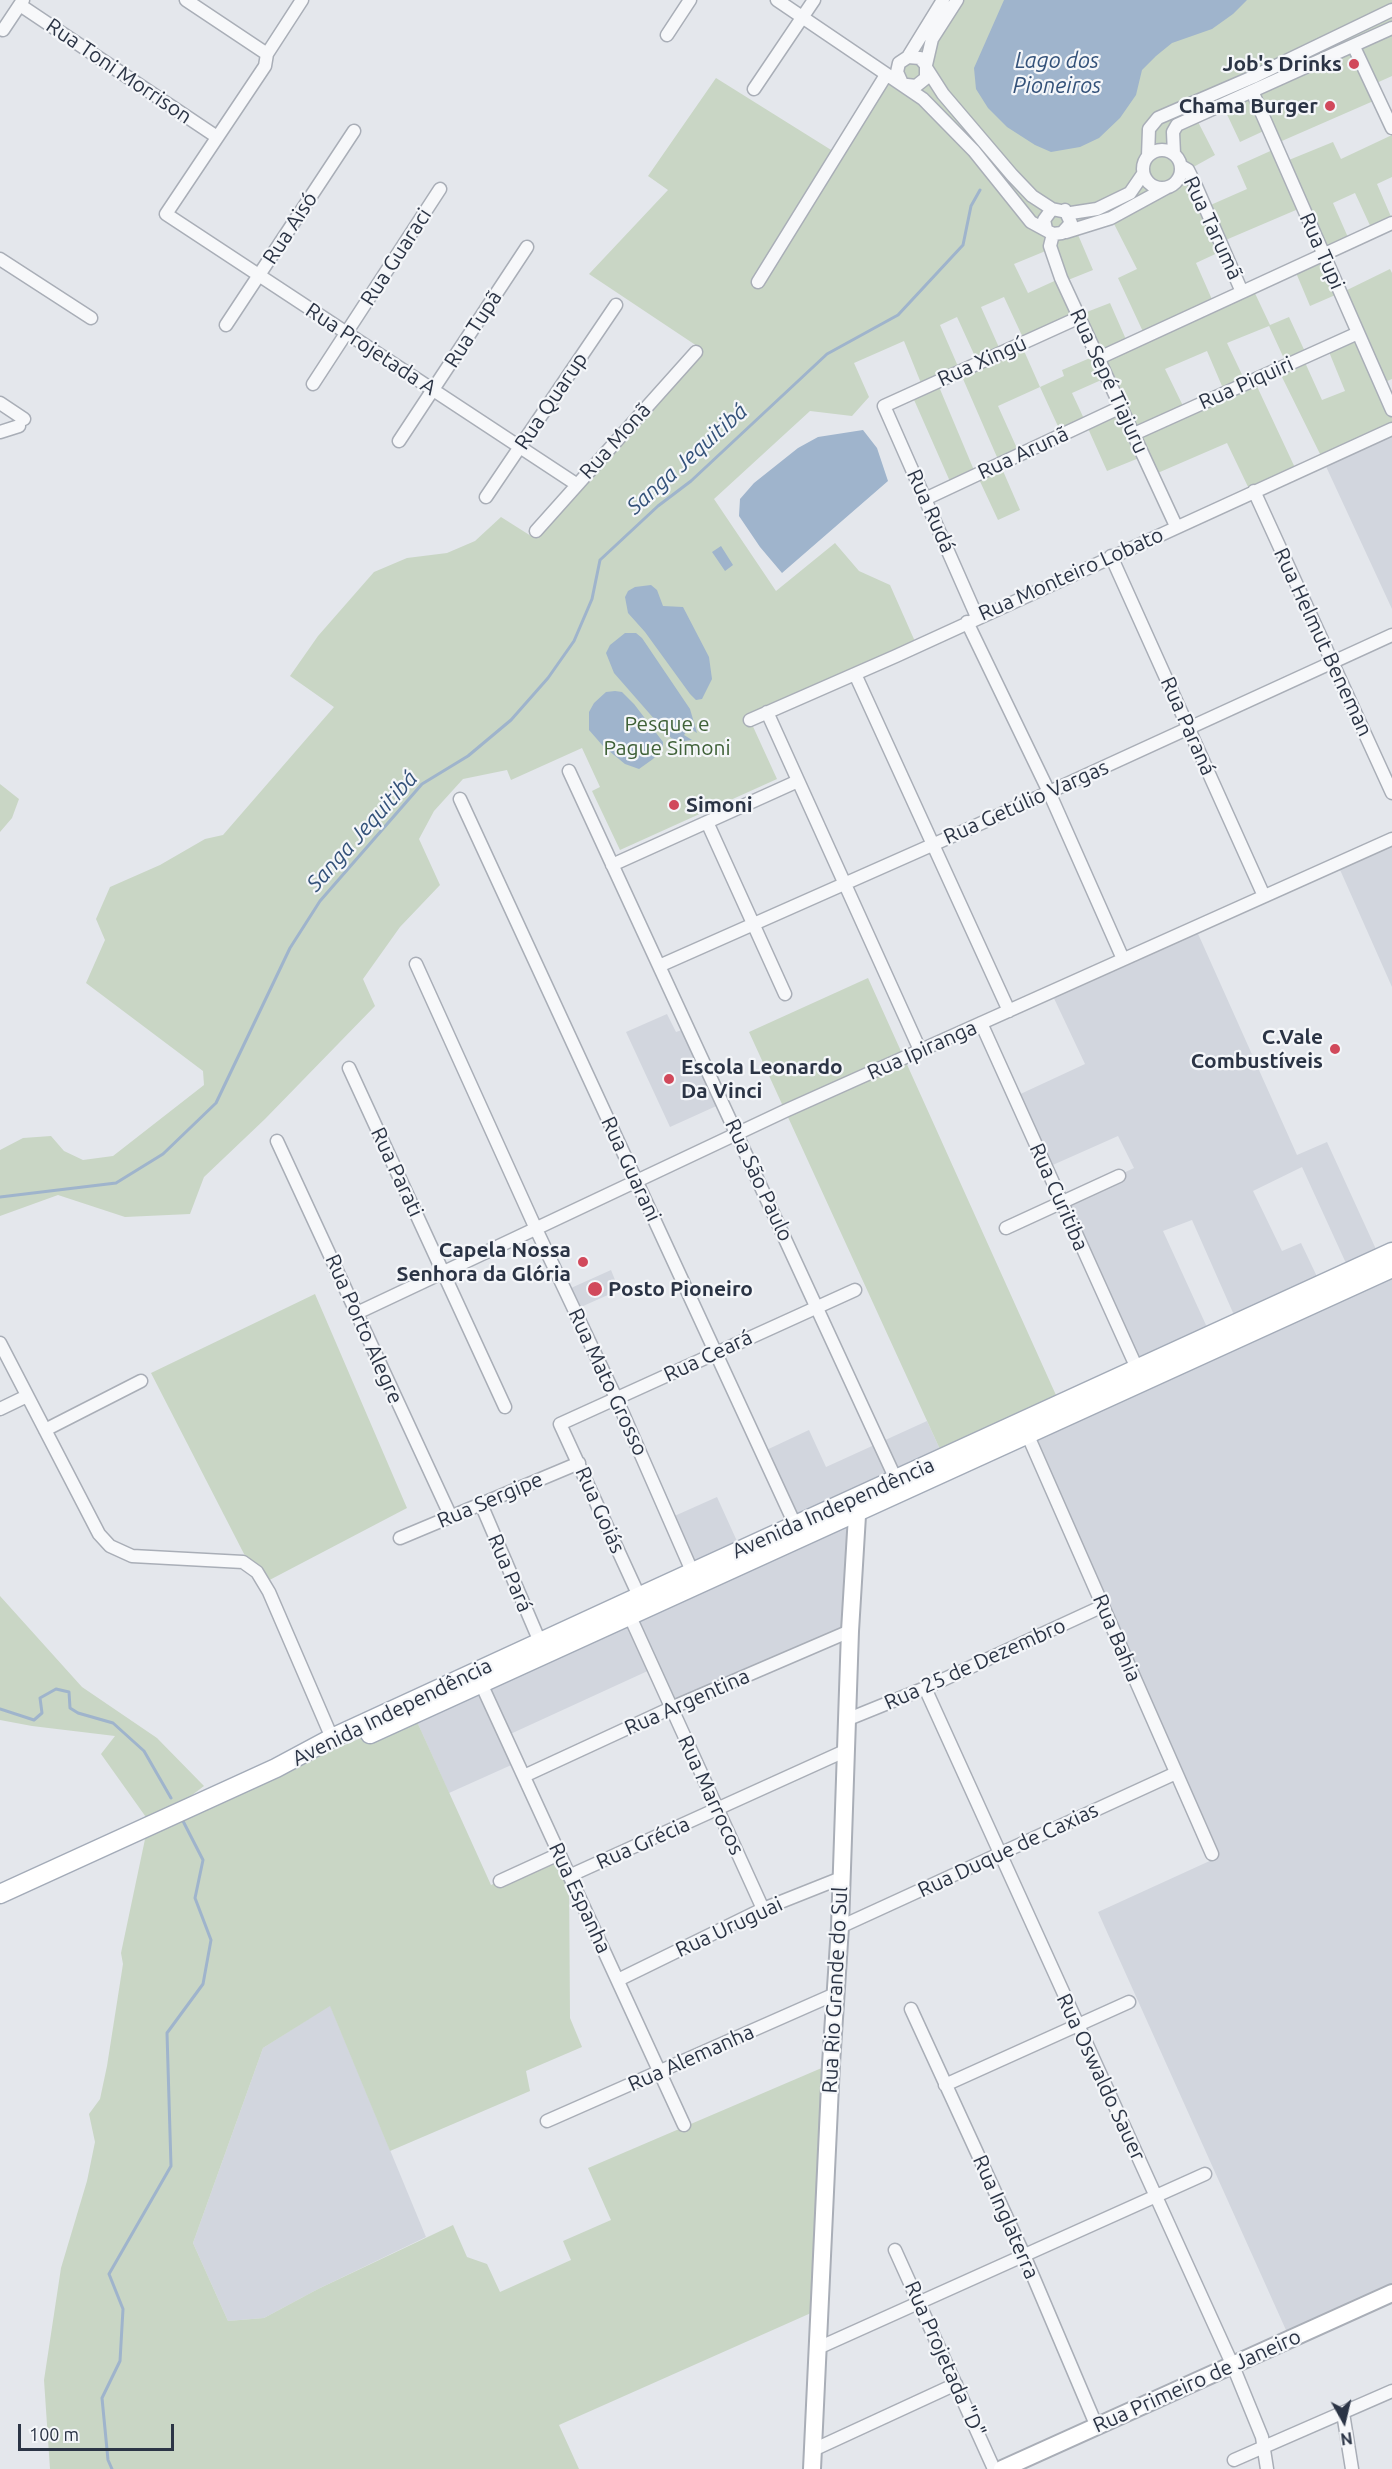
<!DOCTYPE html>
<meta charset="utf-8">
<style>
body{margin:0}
#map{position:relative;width:1392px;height:2469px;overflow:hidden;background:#e4e7ec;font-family:Ubuntu,sans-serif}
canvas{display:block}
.north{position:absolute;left:1314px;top:2391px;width:60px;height:60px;-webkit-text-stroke:4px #f4f6f9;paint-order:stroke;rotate:172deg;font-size:16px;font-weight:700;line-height:24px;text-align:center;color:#2b3445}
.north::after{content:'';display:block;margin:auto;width:21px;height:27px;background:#2b3445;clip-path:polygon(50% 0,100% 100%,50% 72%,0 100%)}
.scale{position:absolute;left:18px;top:2424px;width:156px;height:27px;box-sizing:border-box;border:3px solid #2b3445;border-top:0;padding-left:8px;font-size:18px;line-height:21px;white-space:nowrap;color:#2b3445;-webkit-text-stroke:4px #f4f6f9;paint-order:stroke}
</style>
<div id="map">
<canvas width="1392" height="2469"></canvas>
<div class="north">N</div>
<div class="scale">100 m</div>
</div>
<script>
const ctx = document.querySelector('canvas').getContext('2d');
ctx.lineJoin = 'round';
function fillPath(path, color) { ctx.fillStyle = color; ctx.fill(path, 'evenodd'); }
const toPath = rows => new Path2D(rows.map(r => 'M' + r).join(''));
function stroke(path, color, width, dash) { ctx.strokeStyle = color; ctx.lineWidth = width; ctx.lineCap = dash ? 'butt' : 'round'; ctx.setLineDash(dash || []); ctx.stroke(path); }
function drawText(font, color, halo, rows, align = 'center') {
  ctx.font = font + ' Ubuntu,sans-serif'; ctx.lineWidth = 4.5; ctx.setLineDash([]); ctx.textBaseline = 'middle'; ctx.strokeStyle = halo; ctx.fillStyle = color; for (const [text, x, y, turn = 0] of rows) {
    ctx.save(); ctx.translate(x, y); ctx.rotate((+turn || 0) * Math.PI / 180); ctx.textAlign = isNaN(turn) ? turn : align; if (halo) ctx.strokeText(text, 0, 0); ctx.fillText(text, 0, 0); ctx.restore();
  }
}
fillPath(toPath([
 [1392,429,1392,609,1323,460],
 [1392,839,1392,987,1337,863],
 [1195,927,1297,1155,1327,1142,1380,1258,1350,1272,1302,1167,1253,1191,1282,1251,1301,1243,1321,1285,1238,1324,1192,1220,1163,1231,1211,1336,1137,1370,1061,1202,1134,1168,1118,1136,1046,1168,1014,1097,1085,1064,1051,992],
 [667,1014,676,1032,688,1028,723,1103,670,1127,626,1032],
 [1392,1268,1392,2293,1290,2339,1098,1912,1214,1859,1027,1434],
 [611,1270,619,1290,581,1307,571,1288],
 [927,1421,944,1458,795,1525,760,1453,809,1430,826,1467],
 [717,1497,741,1550,692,1572,670,1518],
 [857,1512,850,1631,671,1708,652,1669,506,1736,518,1762,449,1793,414,1715],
 [330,2005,426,2237,318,2289,264,2318,228,2321,193,2243,263,2048]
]), '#d2d6de');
fillPath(toPath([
 [943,0,1392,0,1392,76,1372,85,1378,99,1275,144,1268,129,1240,142,1223,106,1196,118,1215,155,1188,170,1181,167,1176,182,1187,180,1206,207,1247,189,1237,166,1277,148,1284,162,1333,142,1341,159,1392,135,1392,177,1377,184,1392,219,1373,232,1355,193,1333,203,1350,242,1324,255,1341,293,1390,269,1392,273,1392,379,1380,384,1392,410,1392,429,1323,460,1278,369,1287,365,1269,326,1227,343,1246,383,1254,380,1297,472,1251,493,1227,443,1153,475,1144,456,1107,471,1086,424,1062,435,1040,387,998,406,1020,455,1000,464,1020,510,998,520,977,475,952,486,911,393,923,388,904,341,854,363,869,397,852,416,810,411,714,499,776,591,835,543,859,571,890,585,917,646,750,720,777,779,620,850,592,791,600,787,582,748,511,780,507,770,463,779,434,811,419,839,440,885,400,927,363,979,375,1006,265,1119,204,1177,190,1214,125,1217,58,1195,0,1216,0,1150,23,1138,51,1136,64,1151,83,1160,113,1156,204,1085,203,1071,86,983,105,940,96,919,110,887,160,865,205,839,223,835,334,707,290,676,318,636,374,572,407,558,447,553,475,541,501,517,531,536,700,348,589,274,668,190,648,176,716,78,836,153,886,75,898,77],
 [1303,207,1324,255,1294,268,1310,306,1340,293,1358,333,1327,347,1345,391,1322,400,1303,358,1307,356,1289,317,1270,325,1252,287,1214,304,1196,263,1224,250,1221,242],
 [1111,218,1137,269,1118,278,1145,336,1128,344,1110,303,1079,315,1063,282,1093,270,1076,230],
 [1048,250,1061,278,1028,293,1014,264],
 [1004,297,1025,342,1080,317,1097,355,1062,370,1064,376,1040,387,1021,344,1001,352,981,307],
 [957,317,978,363,960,371,940,325],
 [1207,351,1225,393,1185,410,1165,369],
 [960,372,1000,464,976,475,937,382],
 [1108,377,1121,407,1086,423,1072,393],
 [0,784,19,799,12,818,0,832],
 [868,978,1060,1404,944,1458,749,1032],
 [315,1294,407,1508,260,1585,151,1373],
 [0,1596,82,1687,157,1738,204,1786,175,1808,148,1820,101,1754,115,1736,32,1726,0,1720],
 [414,1715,491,1885,559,1854,569,1876,570,2018,582,2047,526,2071,530,2091,390,2151,330,2006,263,2048,193,2243,228,2321,264,2318,318,2289,453,2225,467,2257,487,2264,500,2292,571,2260,563,2241,611,2220,588,2168,831,2064,820,2309,559,2425,579,2469,50,2469,44,2380,61,2268,87,2181,95,2142,89,2114,100,2099,107,2066,123,1964,121,1953,148,1825,276,1768,331,1751]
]), '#c9d6c5');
fillPath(toPath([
 [1004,0,1247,0,1233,14,1212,29,1172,43,1156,56,1142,70,1136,95,1120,118,1099,138,1080,147,1051,152,1035,145,1007,127,988,108,976,89,974,68],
 [863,430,877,448,888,481,782,573,760,547,739,516,740,499,754,483,798,448,818,437],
 [721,546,733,565,725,571,712,552],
 [651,585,657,590,663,606,683,607,709,657,712,679,702,699,696,700,690,694,645,632,628,613,625,597,628,591,635,587],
 [625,633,636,633,642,638,690,709,697,733,689,728,684,735,692,740,677,742,670,737,614,673,606,653,610,645],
 [615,691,622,692,634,704,663,742,663,748,653,759,639,769,625,764,603,746,589,730,589,712,594,703,606,692]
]), '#9fb4cc');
stroke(toPath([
 [0,1197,116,1183,163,1154,216,1103,290,948,320,901,422,784,468,756,511,720,548,678,574,641,592,599,600,560,658,506,691,481,827,354,898,315,963,245,971,206,980,190],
 [0,1709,34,1720,42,1713,40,1698,56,1689,69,1692,70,1708,78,1713,113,1723,144,1751,171,1798],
 [112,2469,108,2460,102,2398,120,2361,123,2309,109,2274,171,2166,167,2033,203,1984,211,1940,195,1898,203,1860,183,1821]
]), '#9fb4cc', 3);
const street = toPath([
 [186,0,267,54],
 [302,0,267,54,265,66,166,214,576,484],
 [777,0,923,99,974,151,1031,222,1053,234,1062,233,1071,223,1065,210],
 [20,5,217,137],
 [3,30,23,0],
 [667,35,690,0],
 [1354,47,1392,128],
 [908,57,943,0],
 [926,65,932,39,957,0],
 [927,69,943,94,1012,175,1032,196,1052,209],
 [901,81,897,72,899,63,908,57,920,58,926,65,926,78,916,86,907,85],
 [754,89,814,0],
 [1252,91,1392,410],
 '1143 169a19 19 0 1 1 38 0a19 19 0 1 1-38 0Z',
 [1174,154,1173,132,1177,125,1392,28],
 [1148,156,1149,129,1158,118,1253,77,1392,10],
 [1181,166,1188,170,1195,184,1242,292],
 [1046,229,1044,220,1052,209,1071,213,1097,209,1130,193,1143,174],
 [1066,232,1111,218,1166,188],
 [1053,234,1050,246,1061,278,1176,526],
 [0,259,91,318],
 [758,282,886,75],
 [226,325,354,131],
 [1099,358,1392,223],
 [313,384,440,189],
 [0,403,24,419],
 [0,432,19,426],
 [1134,434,1358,333],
 [399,441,527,247],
 [1254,491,1392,793],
 [486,497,616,305],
 [925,499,1121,407],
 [536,531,696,352],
 [1111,556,1264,896],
 [977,617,884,406,1080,317],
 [967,622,1049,792,1123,959],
 [855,674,1009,1011],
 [767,712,920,1050],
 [750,720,896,656,1392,429],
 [569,771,899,1486],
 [460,799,798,1531],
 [707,822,785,994],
 [612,865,798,781],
 [416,964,536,1229,617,1400,695,1578],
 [659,966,975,826,1392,635],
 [981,1023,1140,1375],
 [349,1068,505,1407],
 [277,1141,451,1517],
 [1006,1228,1119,1176],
 [357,1313,785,1111,1392,839],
 [0,1343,99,1534,110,1546,132,1556,243,1562,257,1572,269,1592,332,1738],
 [0,1409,27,1396],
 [1025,1429,1212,1854],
 [45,1430,141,1381],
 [481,1504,543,1649],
 [400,1538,579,1463],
 [639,1596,560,1424,855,1290],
 [627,1610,763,1909],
 [478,1677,684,2125],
 [925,1688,1233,2366,1262,2437,1267,2469],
 [846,1720,925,1688,1103,1606],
 [524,1776,671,1708,850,1631],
 [569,1876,847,1750],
 [500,1881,559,1854],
 [840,1927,1176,1773],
 [618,1980,763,1909,841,1878],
 [911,2009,1024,2255,1097,2427],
 [945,2085,1129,2002],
 [547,2121,835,1994],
 [895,2250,994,2469],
 [818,2348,1205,2174],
 [1343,2413,1352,2469],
 [813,2450,956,2384],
 [1234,2460,1392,2391]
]);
const secondary = toPath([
 [812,2469,831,2064,840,1927,850,1631,858,1499],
 [1002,2469,1392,2293]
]);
const primary = toPath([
 [370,1734,1392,1268],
 [0,1894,276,1768,332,1738,623,1604,1392,1252]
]);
stroke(street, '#a9aeb7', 15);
stroke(secondary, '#a9aeb7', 20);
stroke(primary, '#a3abb8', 21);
stroke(street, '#f7f8fa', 12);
stroke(secondary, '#fff', 16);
stroke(primary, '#fff', 18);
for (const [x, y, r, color] of [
 [1354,64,6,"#d1495b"],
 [1330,106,6,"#d1495b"],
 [674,805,6,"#d1495b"],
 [1335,1049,6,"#d1495b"],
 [669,1079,6,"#d1495b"],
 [583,1262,6,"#d1495b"],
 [595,1289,8,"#d1495b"]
]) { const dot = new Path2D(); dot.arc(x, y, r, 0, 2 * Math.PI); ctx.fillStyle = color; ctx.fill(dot); stroke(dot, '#f4f6f9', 2); }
drawText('bold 21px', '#2b3445', '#f4f6f9', [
 ["Job's Drinks",1342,64],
 ["Chama Burger",1318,106],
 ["Simoni",686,805,"left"],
 ["C.Vale",1323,1037],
 ["Combustíveis",1323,1061],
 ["Escola Leonardo",681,1067,"left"],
 ["Da Vinci",681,1091,"left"],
 ["Capela Nossa",571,1250],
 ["Senhora da Glória",571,1274],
 ["Posto Pioneiro",608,1289,"left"]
], 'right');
drawText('21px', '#2b3445', '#f4f6f9', [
 ["Rua Toni Morrison",119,71,34],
 ["Rua Aisó",290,228,-57],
 ["Rua Tarumã",1213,228,65],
 ["Rua Tupi",1322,251,66],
 ["Rua Guaraci",396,257,-57],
 ["Rua Tupã",473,329,-57],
 ["Rua Projetada A",371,349,33],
 ["Rua Xingú",982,361,-24],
 ["Rua Sepé Tiajuru",1109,381,65],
 ["Rua Piquiri",1246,383,-24],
 ["Rua Quarup",551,401,-56],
 ["Rua Monã",615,441,-48],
 ["Rua Arunã",1023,453,-25],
 ["Rua Rudá",931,511,66],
 ["Rua Monteiro Lobato",1071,574,-24],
 ["Rua Helmut Beneman",1323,642,65],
 ["Rua Paraná",1188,726,66],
 ["Rua Getúlio Vargas",1026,802,-24],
 ["Rua Ipiranga",922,1050,-24],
 ["Rua Guarani",631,1169,65],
 ["Rua Parati",397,1172,65],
 ["Rua São Paulo",759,1180,65],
 ["Rua Curitiba",1059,1197,66],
 ["Rua Porto Alegre",364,1329,66],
 ["Rua Ceará",708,1356,-25],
 ["Rua Mato Grosso",608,1382,65],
 ["Rua Sergipe",490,1500,-23],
 ["Avenida Independência",833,1508,-24],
 ["Rua Goiás",600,1510,66],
 ["Rua Pará",510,1573,67],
 ["Rua Bahia",1117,1638,67],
 ["Rua 25 de Dezembro",975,1664,-24],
 ["Rua Argentina",687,1702,-24],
 ["Avenida Independência",392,1712,-26],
 ["Rua Marrocos",711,1795,65],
 ["Rua Grécia",643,1843,-24],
 ["Rua Duque de Caxias",1008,1850,-25],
 ["Rua Espanha",580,1898,65],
 ["Rua Uruguai",729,1927,-25],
 ["Rua Rio Grande do Sul",835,1990,-87],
 ["Rua Alemanha",691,2058,-24],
 ["Rua Oswaldo Sauer",1101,2077,65],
 ["Rua Inglaterra",1006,2217,66],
 ["Rua Projetada \"D\"",945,2359,66],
 ["Rua Primeiro de Janeiro",1197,2381,-24]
]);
drawText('21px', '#3f6138', '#f4f6f9', [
 ["Pesque e",667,724],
 ["Pague Simoni",667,748]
]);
drawText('italic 22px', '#34527a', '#f4f6f9', [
 ["Lago dos",1057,61],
 ["Pioneiros",1057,86],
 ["Sanga Jequitibá",687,459,-42],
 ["Sanga Jequitibá",362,831,-48]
]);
</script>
